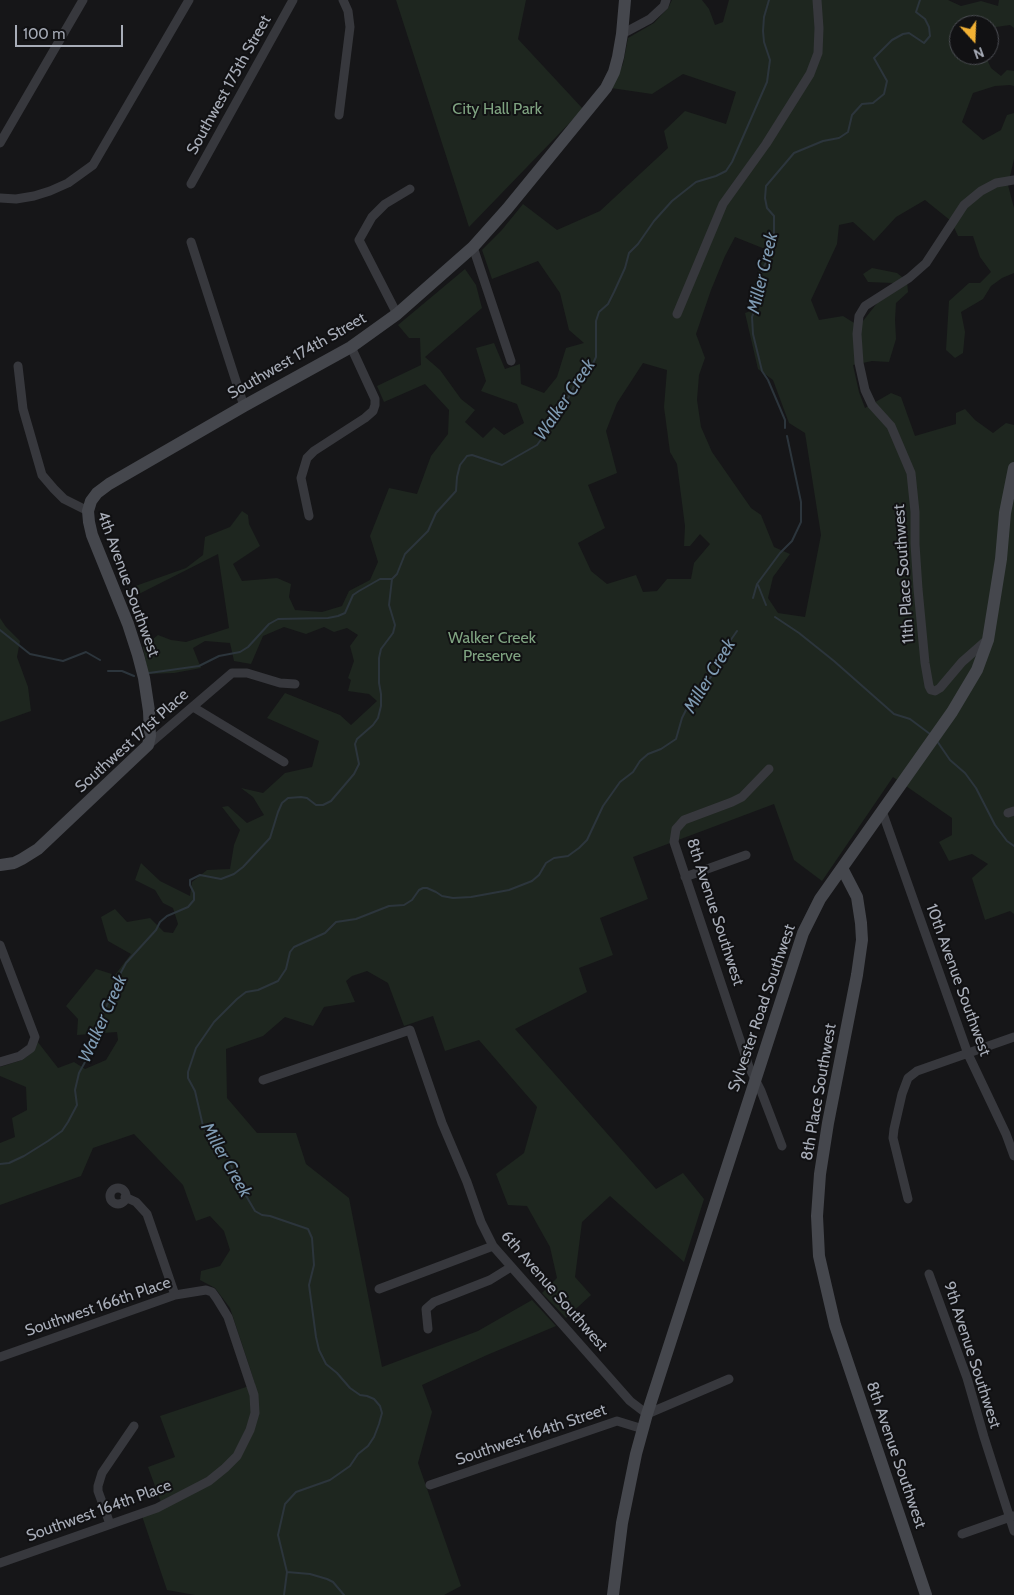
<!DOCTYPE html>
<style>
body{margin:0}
#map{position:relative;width:1014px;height:1595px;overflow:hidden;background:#161618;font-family:Cabin,sans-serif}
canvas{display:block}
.north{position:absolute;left:949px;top:15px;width:50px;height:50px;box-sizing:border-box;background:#111113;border:1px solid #4d4f55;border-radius:50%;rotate:160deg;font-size:14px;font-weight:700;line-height:20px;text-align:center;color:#a8adb8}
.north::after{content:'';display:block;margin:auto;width:18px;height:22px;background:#f2b134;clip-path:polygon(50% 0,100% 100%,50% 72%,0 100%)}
.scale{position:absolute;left:15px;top:25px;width:108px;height:22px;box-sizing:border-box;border:2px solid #a8adb8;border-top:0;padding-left:6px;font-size:15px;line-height:18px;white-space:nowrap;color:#a8adb8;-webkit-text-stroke:4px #111113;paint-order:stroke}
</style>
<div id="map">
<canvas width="1014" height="1595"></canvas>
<div class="north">N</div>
<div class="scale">100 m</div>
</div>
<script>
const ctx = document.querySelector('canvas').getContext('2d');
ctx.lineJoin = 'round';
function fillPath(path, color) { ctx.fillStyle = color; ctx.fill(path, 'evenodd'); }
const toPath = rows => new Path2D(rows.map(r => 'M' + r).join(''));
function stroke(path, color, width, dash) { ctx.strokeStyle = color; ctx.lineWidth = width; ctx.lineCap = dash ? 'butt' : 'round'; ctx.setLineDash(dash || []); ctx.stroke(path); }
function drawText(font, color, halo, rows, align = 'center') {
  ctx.font = font + ' Cabin,sans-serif'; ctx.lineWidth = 4; ctx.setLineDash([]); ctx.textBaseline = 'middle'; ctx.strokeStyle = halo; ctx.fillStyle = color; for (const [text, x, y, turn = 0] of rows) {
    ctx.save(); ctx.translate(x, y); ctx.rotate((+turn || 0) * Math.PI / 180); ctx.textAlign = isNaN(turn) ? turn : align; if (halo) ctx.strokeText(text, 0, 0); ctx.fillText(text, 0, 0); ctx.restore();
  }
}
fillPath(toPath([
 [396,0,526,0,518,39,583,109,469,227],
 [672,0,702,0,709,9,715,25,723,22,729,0,948,0,961,6,981,1,998,6,999,0,1014,0,1014,28,1010,25,989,28,989,25,959,25,959,55,985,55,991,68,1001,76,1007,70,1014,71,1014,86,1010,85,995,86,973,93,962,122,983,140,1001,130,1007,115,1014,113,1014,159,1008,185,1014,208,1014,273,1002,278,991,286,983,299,961,312,965,332,963,353,955,358,946,350,949,301,969,283,980,283,991,272,980,257,973,236,958,236,951,221,925,200,896,217,874,241,853,222,839,225,837,244,811,300,819,320,843,316,859,326,893,283,868,282,863,274,872,268,897,273,907,281,908,292,896,303,895,320,896,339,889,362,872,361,853,365,859,392,865,408,891,393,901,397,915,436,956,424,956,413,965,409,975,420,993,433,1006,423,1014,425,1014,914,1010,911,985,920,972,878,988,864,972,854,949,861,939,842,952,835,952,818,893,777,822,881,794,860,774,804,633,857,648,899,600,918,613,955,579,968,587,992,515,1029,656,1189,683,1173,704,1199,684,1262,610,1196,582,1222,575,1277,591,1295,566,1318,542,1293,557,1278,550,1247,527,1206,508,1205,496,1174,524,1153,537,1107,479,1040,445,1051,433,1016,404,1026,388,983,367,971,352,976,346,981,355,1002,324,1007,313,1026,285,1017,263,1036,226,1049,227,1098,257,1133,296,1133,306,1164,349,1198,382,1367,478,1331,532,1300,556,1326,487,1355,422,1385,432,1412,418,1463,461,1586,444,1595,195,1595,167,1590,142,1516,163,1508,148,1467,175,1457,160,1416,255,1384,230,1308,215,1288,200,1280,201,1271,220,1266,230,1250,224,1231,210,1216,196,1221,183,1185,134,1134,93,1148,81,1176,0,1205,0,1143,15,1137,12,1118,27,1110,26,1087,0,1076,0,1067,22,1060,30,1054,29,1053,37,1041,58,1068,74,1062,85,1069,106,1060,118,1040,117,1032,77,1035,78,1019,66,1006,96,969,115,975,131,954,108,941,101,917,115,909,127,922,150,918,164,932,173,933,178,924,173,908,163,903,155,890,135,880,141,863,160,881,190,896,192,882,207,870,230,869,234,845,240,830,222,807,228,806,247,823,264,815,253,797,241,788,263,793,285,773,312,767,319,741,267,718,285,693,340,715,351,725,377,701,369,694,348,691,351,680,348,678,354,661,350,646,358,635,347,628,334,632,324,627,306,634,284,627,263,636,251,664,234,661,230,643,205,641,193,648,201,668,174,673,148,674,143,647,158,635,171,640,186,642,229,628,218,554,131,598,127,589,186,568,203,555,205,537,230,527,242,511,248,515,249,524,260,546,233,564,242,581,277,578,291,584,289,597,295,610,322,612,342,606,349,591,370,580,378,562,370,536,389,488,417,494,431,456,448,434,449,410,425,384,384,402,377,386,421,365,420,338,409,338,398,325,465,269,476,285,482,308,425,357,440,370,461,399,475,410,465,422,483,438,494,427,504,435,524,423,517,404,481,391,486,381,476,348,494,343,505,369,520,364,521,384,544,393,557,377,566,348,584,343,569,330,560,293,538,261,492,279,482,250,501,231,523,204,557,230,600,211,668,148,664,131,685,111,726,124,736,92,683,74,652,94,611,88,623,64,628,38,654,23,668,8],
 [735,237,765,249,754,286,760,289,753,310,745,313,758,369,773,380,789,423,805,433,821,535,805,617,778,613,768,598,773,577,790,554,774,547,761,515,751,508,712,452,701,427,697,400,699,375,705,358,696,334,711,290,725,256],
 [643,363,667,370,664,407,670,452,677,464,685,526,684,546,690,546,700,534,710,544,694,563,691,579,667,579,657,591,643,592,636,575,607,584,591,571,578,543,605,528,588,485,617,473,606,431,617,403],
 [0,618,6,627,20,641,17,657,28,687,31,711,0,722]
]), '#1e261f');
stroke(toPath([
 [785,428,785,420,768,380,762,371,753,334,752,317,762,289,761,271,767,261,770,246,774,236,774,216,767,208,765,198,766,186,794,153,823,141,839,138,848,132,852,115,862,104,873,103,884,94,887,81,874,58,892,40,903,34,909,33,924,43,930,36,929,27,925,19,916,12,920,0],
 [758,585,766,605],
 [753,598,757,584,780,553,792,541,801,522,801,502,787,436],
 [775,617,799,633,834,661,894,714,910,719,930,734],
 [0,630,30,654,63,661,86,652,100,660],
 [108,671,122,671,134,676],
 [149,673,199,666,219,656,240,652,248,647,269,624,278,619,328,618,338,616,345,613,353,595,359,591,380,579,391,579],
 [937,741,950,760,965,773,976,788,995,825,1007,841,1014,846],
 [0,1164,9,1163,24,1156,48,1141,62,1131,68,1122,77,1105,75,1090,79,1073,91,1051,93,1033,113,993,118,978,126,963,156,930,160,922,167,916,188,907,194,900,194,893,190,885,190,880,200,875,221,879,234,874,243,867,270,838,278,812,282,803,288,798,301,797,307,798,316,805,323,805,331,801,354,774,359,764,355,744,357,739,373,725,378,718,381,706,381,694,379,683,379,658,381,649,393,633,395,625,389,605,392,579,397,574,405,554,428,531,436,513,456,491,457,477,460,465,467,456,472,455,502,465,537,445,560,415,576,382,591,368,596,357,596,321,599,312,608,304,614,292,625,268,629,253,638,244,654,221,672,201,696,182,716,176,726,171,732,162,767,82,770,60,764,42,763,31,764,17,769,0],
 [287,1572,310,1574,327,1579,333,1582,344,1595],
 [284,1595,287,1572,278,1535,285,1504,296,1492,330,1480,350,1466,358,1454,368,1446,374,1437,379,1424,382,1413,380,1406,374,1399,367,1396,360,1395,350,1388,337,1373,326,1364,319,1350,316,1337,309,1285,314,1265,312,1238,308,1229,270,1216,262,1215,255,1211,235,1177,229,1159,208,1136,203,1126,195,1091,188,1078,188,1072,196,1048,214,1022,237,999,246,992,258,990,278,981,286,969,290,952,294,947,325,933,336,922,356,919,389,906,404,905,412,900,419,890,423,888,427,888,436,892,442,896,453,898,471,897,509,890,532,881,539,875,546,863,554,858,568,856,579,848,587,840,603,806,620,782,633,772,640,761,648,754,661,749,676,739,682,718,689,704,718,668,730,641,737,631]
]), '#2c353c', 2);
stroke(toPath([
 [622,34,650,19,664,6,666,0],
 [339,115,350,27,348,11,343,0],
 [0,143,83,0],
 [191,184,293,0],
 [0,198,16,199,34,196,50,191,68,183,93,165,189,0],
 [191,242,244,406],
 [473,247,511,361],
 [397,314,359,240,372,217,385,204,410,189],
 [677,314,723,204,766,144,810,74,818,53,819,28,817,0],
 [18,366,23,409,42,475,54,489,64,499,88,511],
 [309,516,301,478,307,458,314,451,365,418,373,411,375,405,375,399,351,347],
 [987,640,962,662,940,688,935,691,931,690,929,686,925,663,918,589,915,544,915,512,911,473,891,426,872,405,865,390,859,363,857,334,859,316,865,306,909,278,926,263,964,205,981,191,996,183,1014,180],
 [193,707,284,762],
 [148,745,232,673,247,673,280,683,295,684],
 [769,769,742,797,732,802,684,820,676,829,674,842,749,1067,761,1091,782,1146],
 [882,811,968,1054,1006,1134,1014,1156],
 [1008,813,1014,811],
 [685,877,746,855],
 [0,945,35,1037,31,1048,20,1056,0,1062],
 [263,1080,410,1030,442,1123,467,1182,481,1222,493,1246,630,1401,647,1414,729,1379],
 '110 1196a8 8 0 1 1 16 0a8 8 0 1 1-16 0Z',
 [125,1197,136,1202,147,1214,175,1295],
 [908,1199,893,1138,894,1129,902,1094,908,1078,917,1071,1014,1037],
 [929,1274,967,1378,984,1437,1014,1531],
 [379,1289,493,1246],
 [428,1329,426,1309,434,1302,490,1280,511,1267],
 [0,1357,175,1295,206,1290,212,1292,217,1299,228,1317,254,1395,255,1413,250,1430,237,1456,225,1468,209,1481,157,1508,0,1563],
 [430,1485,617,1421,643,1429],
 [110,1524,98,1491,98,1486,102,1473,134,1426],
 [962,1534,1013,1516]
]), '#37383d', 9);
stroke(toPath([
 [0,865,14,863,22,859,38,849,148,745,150,736,149,711,144,678,138,655,128,624,92,535,89,522,88,511,91,501,97,493,109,484,244,406,351,347,397,314,473,247,507,209,606,88,614,72,618,57,622,34,625,0],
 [842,868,857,897,861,923,862,940,857,975,828,1123,820,1174,817,1216,819,1256,835,1325,926,1595],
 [613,1595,622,1523,636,1454,647,1414,803,933,820,899,952,712,977,670,988,640,1001,559,1005,513,1014,468]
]), '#45474d', 12);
drawText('16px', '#a8adb8', '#111113', [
 ["Southwest 175th Street",229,85,-61],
 ["Southwest 174th Street",297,356,-30],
 ["11th Place Southwest",904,574,-94],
 ["4th Avenue Southwest",128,584,70],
 ["Southwest 171st Place",132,741,-42],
 ["8th Avenue Southwest",715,912,72],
 ["10th Avenue Southwest",958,980,70],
 ["Sylvester Road Southwest",762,1008,-71],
 ["8th Place Southwest",819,1092,-80],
 ["6th Avenue Southwest",554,1291,49],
 ["Southwest 166th Place",98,1307,-19],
 ["9th Avenue Southwest",972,1355,72],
 ["Southwest 164th Street",531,1435,-19],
 ["8th Avenue Southwest",896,1455,71],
 ["Southwest 164th Place",99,1511,-20]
]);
drawText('16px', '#7fa381', '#111113', [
 ["City Hall Park",497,109],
 ["Walker Creek",492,638],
 ["Preserve",492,656]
]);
drawText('italic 18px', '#7f9bb3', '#111113', [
 ["Miller Creek",763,273,-77],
 ["Walker Creek",565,400,-56],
 ["Miller Creek",710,676,-59],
 ["Walker Creek",103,1019,-66],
 ["Miller Creek",226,1160,60]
]);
</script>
